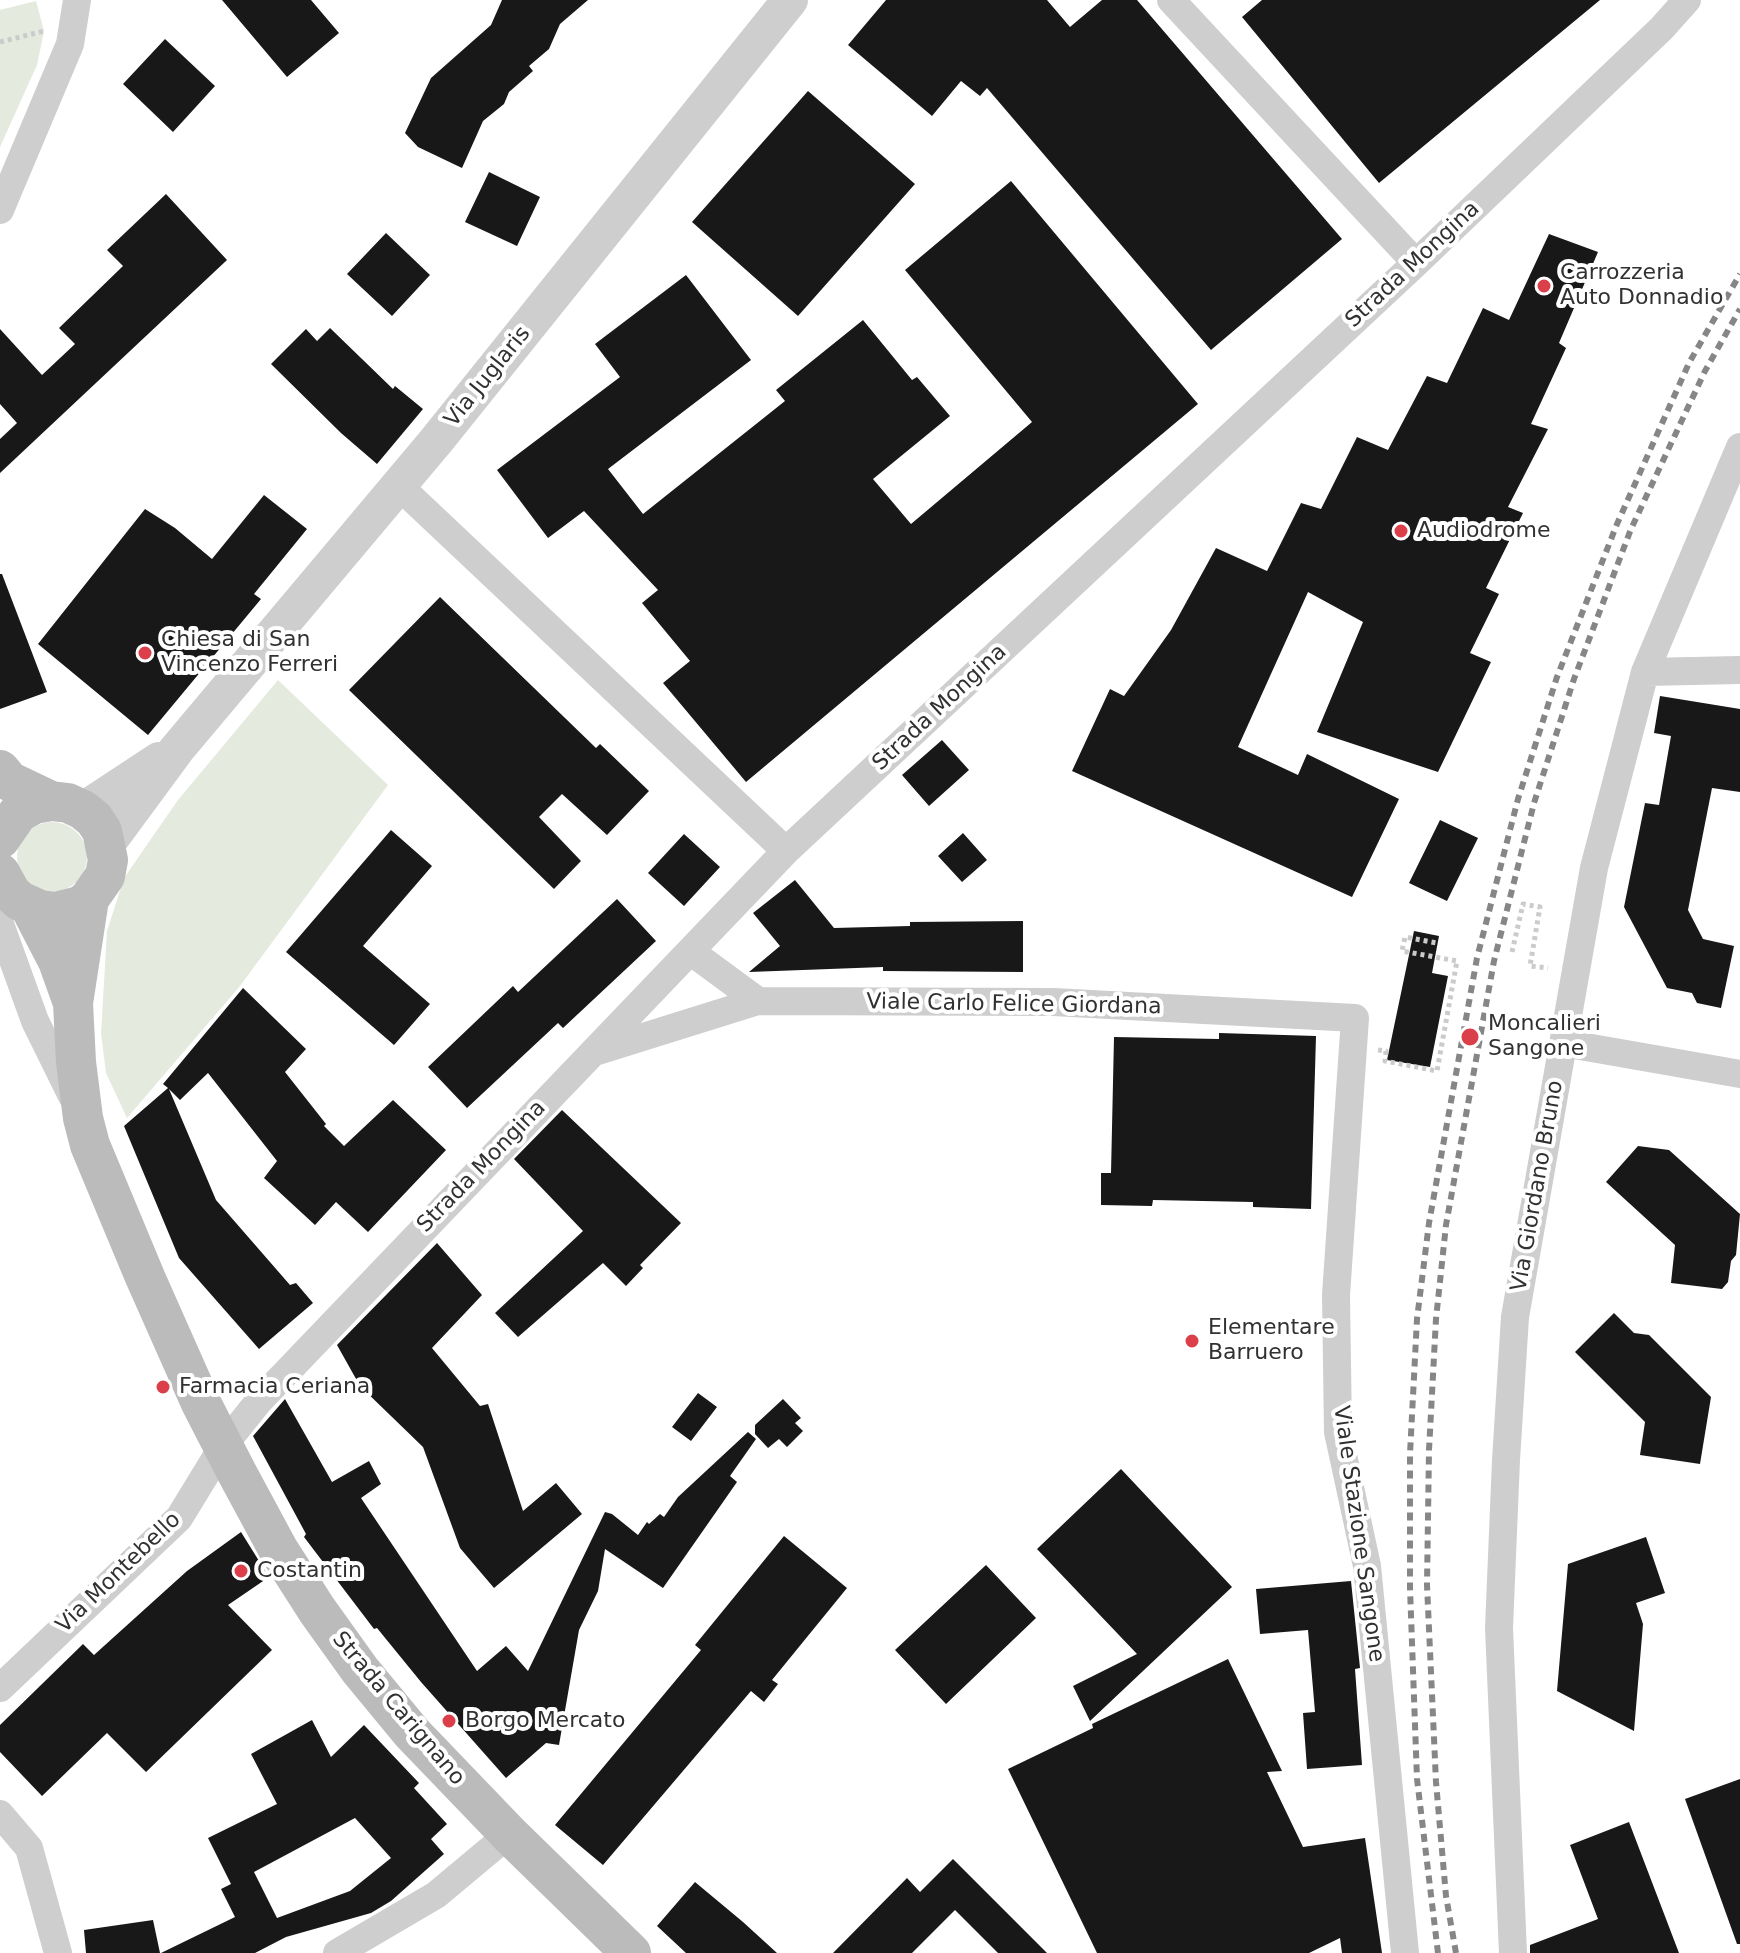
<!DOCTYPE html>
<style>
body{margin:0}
canvas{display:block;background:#fff}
</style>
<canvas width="1740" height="1953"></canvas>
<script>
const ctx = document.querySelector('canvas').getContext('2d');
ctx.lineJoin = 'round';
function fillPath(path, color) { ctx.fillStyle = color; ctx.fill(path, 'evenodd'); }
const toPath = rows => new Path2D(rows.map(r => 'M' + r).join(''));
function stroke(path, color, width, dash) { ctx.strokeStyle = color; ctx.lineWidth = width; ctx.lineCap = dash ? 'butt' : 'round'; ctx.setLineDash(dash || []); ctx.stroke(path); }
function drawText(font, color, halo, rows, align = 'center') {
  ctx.font = font + ' "DejaVu Sans",sans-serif'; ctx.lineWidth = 8; ctx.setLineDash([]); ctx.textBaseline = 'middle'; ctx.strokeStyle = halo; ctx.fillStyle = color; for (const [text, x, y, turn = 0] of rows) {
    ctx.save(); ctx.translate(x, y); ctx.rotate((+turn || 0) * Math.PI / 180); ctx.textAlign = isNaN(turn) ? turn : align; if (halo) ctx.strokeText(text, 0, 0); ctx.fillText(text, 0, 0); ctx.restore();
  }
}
fillPath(toPath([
 [36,1,44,31,37,65,0,147,0,10],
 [278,680,388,785,240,986,127,1118,106,1073,101,1034,107,931,124,878,178,800],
 '17 857a35 35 0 1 1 70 0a35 35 0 1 1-70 0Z'
]), '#e4eadd');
fillPath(toPath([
 [222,0,311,0,339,33,287,77],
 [502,0,588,0,560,24,549,49,529,66,533,71,509,92,504,104,483,121,462,168,418,147,405,133,431,78,491,25],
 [886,0,1047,0,1070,27,1102,0,1137,0,1342,239,1211,350,987,88,980,96,961,81,932,116,848,45],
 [1262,0,1600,0,1379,183,1242,17],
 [165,39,215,86,173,132,123,84],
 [808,91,915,184,798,316,692,222],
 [489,172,540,197,517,246,465,222],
 [1011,181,1198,404,746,782,663,683,690,661,642,603,658,590,584,511,548,538,497,470,620,377,595,344,686,275,751,360,608,469,643,514,785,401,776,390,863,320,912,380,917,377,950,416,873,479,911,524,1032,422,905,270],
 [166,194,227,260,0,473,0,439,17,423,0,404,0,329,42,375,75,344,59,328,123,266,107,250],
 [386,233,430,275,392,316,347,274],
 [1549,234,1598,252,1559,343,1566,348,1531,424,1548,429,1508,507,1523,513,1486,588,1499,594,1470,653,1491,662,1438,772,1317,732,1363,622,1308,592,1238,747,1298,775,1307,754,1399,799,1352,897,1072,771,1110,689,1124,696,1171,630,1216,548,1267,571,1301,503,1321,509,1357,437,1388,450,1427,376,1447,383,1483,308,1509,320],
 [330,328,393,389,395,386,423,409,377,464,341,433,271,364,306,329,317,341],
 [264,495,307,529,254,594,261,599,148,735,38,644,145,509,175,528,212,559],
 [0,574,2,574,47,692,0,709],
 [440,597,596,748,600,744,649,791,607,835,562,794,539,817,581,861,554,889,349,690],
 [1660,696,1740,709,1740,792,1712,788,1688,910,1703,939,1734,946,1721,1008,1697,1003,1692,993,1667,988,1624,907,1645,803,1659,805,1671,736,1654,733],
 [942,740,969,770,929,806,902,775],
 [1440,820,1478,838,1447,901,1409,883],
 [391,830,432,866,363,946,430,1004,394,1045,286,952],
 [963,833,987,860,962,882,938,856],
 [684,834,720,867,684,906,648,873],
 [795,880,834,928,910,926,910,922,1023,921,1023,972,883,971,883,967,749,972,780,946,753,913],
 [617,899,656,941,563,1028,558,1023,467,1108,428,1067,513,986,518,992],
 [1414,931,1439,936,1432,973,1448,976,1430,1067,1387,1060],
 [243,988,306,1049,285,1072,326,1124,324,1126,344,1146,393,1100,446,1150,368,1232,336,1202,315,1225,264,1178,277,1161,208,1073,180,1100,169,1089,216,1200,290,1285,296,1283,313,1303,259,1349,179,1258,124,1126,168,1088,163,1084],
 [1219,1033,1316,1036,1311,1209,1253,1207,1253,1202,1153,1200,1152,1206,1101,1205,1101,1173,1111,1173,1114,1037,1219,1039],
 [562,1110,681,1223,640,1265,643,1268,626,1286,603,1263,518,1337,495,1313,583,1231,514,1159],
 [1638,1146,1669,1150,1740,1214,1736,1255,1731,1261,1728,1282,1722,1289,1671,1283,1675,1245,1606,1182],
 [437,1243,482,1295,432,1348,480,1406,488,1404,523,1511,556,1483,582,1514,494,1588,460,1548,423,1447,360,1386,337,1345],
 [1614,1313,1634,1333,1649,1335,1711,1397,1700,1464,1640,1455,1645,1422,1575,1352],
 [698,1393,717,1407,691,1441,672,1427],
 [285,1399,332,1482,369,1461,381,1484,361,1498,477,1671,506,1646,528,1671,605,1512,612,1514,638,1535,647,1522,649,1524,660,1514,664,1517,678,1497,748,1432,756,1439,730,1476,737,1482,663,1588,605,1549,598,1591,579,1630,559,1745,546,1743,506,1778,421,1682,377,1628,374,1629,304,1537,306,1534,253,1436],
 [783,1399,801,1418,795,1423,803,1431,787,1447,779,1439,768,1448,755,1434,755,1425],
 [1121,1469,1232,1587,1090,1721,1073,1686,1137,1654,1037,1549],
 [241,1532,269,1577,228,1605,272,1650,146,1772,107,1733,42,1796,0,1752,0,1725,83,1644,94,1655,187,1571],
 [784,1536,847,1588,772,1680,778,1684,764,1702,751,1691,603,1865,555,1825,701,1650,695,1645],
 [1646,1537,1665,1593,1636,1603,1643,1624,1634,1731,1557,1691,1568,1564],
 [986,1565,1036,1618,946,1704,895,1650],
 [1351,1581,1360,1668,1355,1669,1362,1765,1307,1769,1303,1713,1315,1712,1308,1630,1260,1634,1256,1589],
 [1228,1659,1282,1771,1267,1772,1303,1847,1365,1838,1382,1953,1342,1953,1340,1938,1309,1953,1097,1953,1008,1769,1093,1728,1092,1724],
 [312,1720,331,1757,364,1725,419,1783,414,1788,447,1824,431,1839,444,1854,391,1901,371,1913,286,1937,255,1953,161,1953,235,1917,221,1889,231,1884,208,1838,277,1804,251,1754],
 [355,1818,391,1858,350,1891,277,1918,254,1872],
 [1740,1779,1740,1944,1737,1944,1685,1799],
 [1629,1822,1679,1953,1530,1953,1530,1945,1598,1919,1570,1845],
 [953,1859,1047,1953,998,1953,955,1910,912,1953,833,1953,907,1878,920,1892],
 [695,1882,743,1922,777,1953,686,1953,657,1926],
 [153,1920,160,1953,86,1953,84,1930]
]), '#181818');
stroke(toPath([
 [0,42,44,31],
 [1512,952,1523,904,1540,907,1530,966,1548,968],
 [1378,1050,1386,1051,1385,1061,1437,1071,1457,961,1402,951,1405,937,1437,943]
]), '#cbcbcb', 5, [4, 4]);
stroke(toPath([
 [1171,0,1416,263],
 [0,210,70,44,77,0],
 [399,486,786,851],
 [1645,672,1740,670],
 [0,924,35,1021,72,1096],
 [690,951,758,1001,1053,1002,1355,1018,1336,1295,1338,1432,1367,1566,1405,1953],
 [1563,1043,1740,1074],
 [595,1052,758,1001],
 [0,1688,179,1518,223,1446,259,1401,786,851,1416,263,1662,28,1687,0],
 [0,1814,29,1848,58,1953],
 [337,1953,436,1895,509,1834],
 [1513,1953,1499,1628,1506,1460,1515,1317,1594,868,1645,672,1740,447]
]), '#cecece', 28);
stroke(toPath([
 [83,810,159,760],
 [107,844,177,749,436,441,790,0]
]), '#cecece', 36);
stroke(toPath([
 [0,770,9,781,51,801],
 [0,839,18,813,34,804,51,801,68,803,83,810,94,819,102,831,108,860,105,876,89,899,80,906,56,912,40,910,20,901,11,893,0,873],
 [89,899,73,1003,76,1062,83,1118,90,1145,145,1277,200,1401,237,1473,278,1549,317,1610,360,1670,412,1733,509,1834,631,1953],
 [30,907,58,961,73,1003]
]), '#bbb', 40);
stroke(toPath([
 [1438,1953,1417,1779,1410,1588,1410,1454,1417,1319,1429,1223,1477,958,1518,799,1557,677,1617,524,1689,363,1740,274],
 [1456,1953,1446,1896,1436,1782,1427,1585,1429,1450,1436,1319,1446,1225,1494,961,1534,803,1574,679,1631,529,1705,371,1740,309]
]), '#868686', 6, [8, 6]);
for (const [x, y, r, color] of [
 [1544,286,8,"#db404a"],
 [1401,531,8,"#db404a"],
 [145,653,8,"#db404a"],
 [1470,1037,10,"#db404a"],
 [1192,1341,8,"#db404a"],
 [163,1387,8,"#db404a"],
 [241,1571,8,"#db404a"],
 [449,1721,8,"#db404a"]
]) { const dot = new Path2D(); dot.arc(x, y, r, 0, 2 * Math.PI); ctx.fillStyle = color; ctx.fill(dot); stroke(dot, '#fff', 3); }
drawText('22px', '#313131', '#fff', [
 ["Strada Mongina",1413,265,-43],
 ["Via Juglaris",488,377,-51],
 ["Strada Mongina",940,708,-43],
 ["Viale Carlo Felice Giordana",1014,1005,1],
 ["Strada Mongina",482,1167,-46],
 ["Via Giordano Bruno",1538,1186,-80],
 ["Viale Stazione Sangone",1358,1534,82],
 ["Via Montebello",119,1573,-44],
 ["Strada Carignano",398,1709,50]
]);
drawText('22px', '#313131', '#fff', [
 ["Carrozzeria",1560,273],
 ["Auto Donnadio",1560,298],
 ["Audiodrome",1417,531],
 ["Chiesa di San",161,640],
 ["Vincenzo Ferreri",161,665],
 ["Moncalieri",1488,1024],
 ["Sangone",1488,1049],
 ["Elementare",1208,1328],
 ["Barruero",1208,1353],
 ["Farmacia Ceriana",179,1387],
 ["Costantin",257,1571],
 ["Borgo Mercato",465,1721]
], 'left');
</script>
